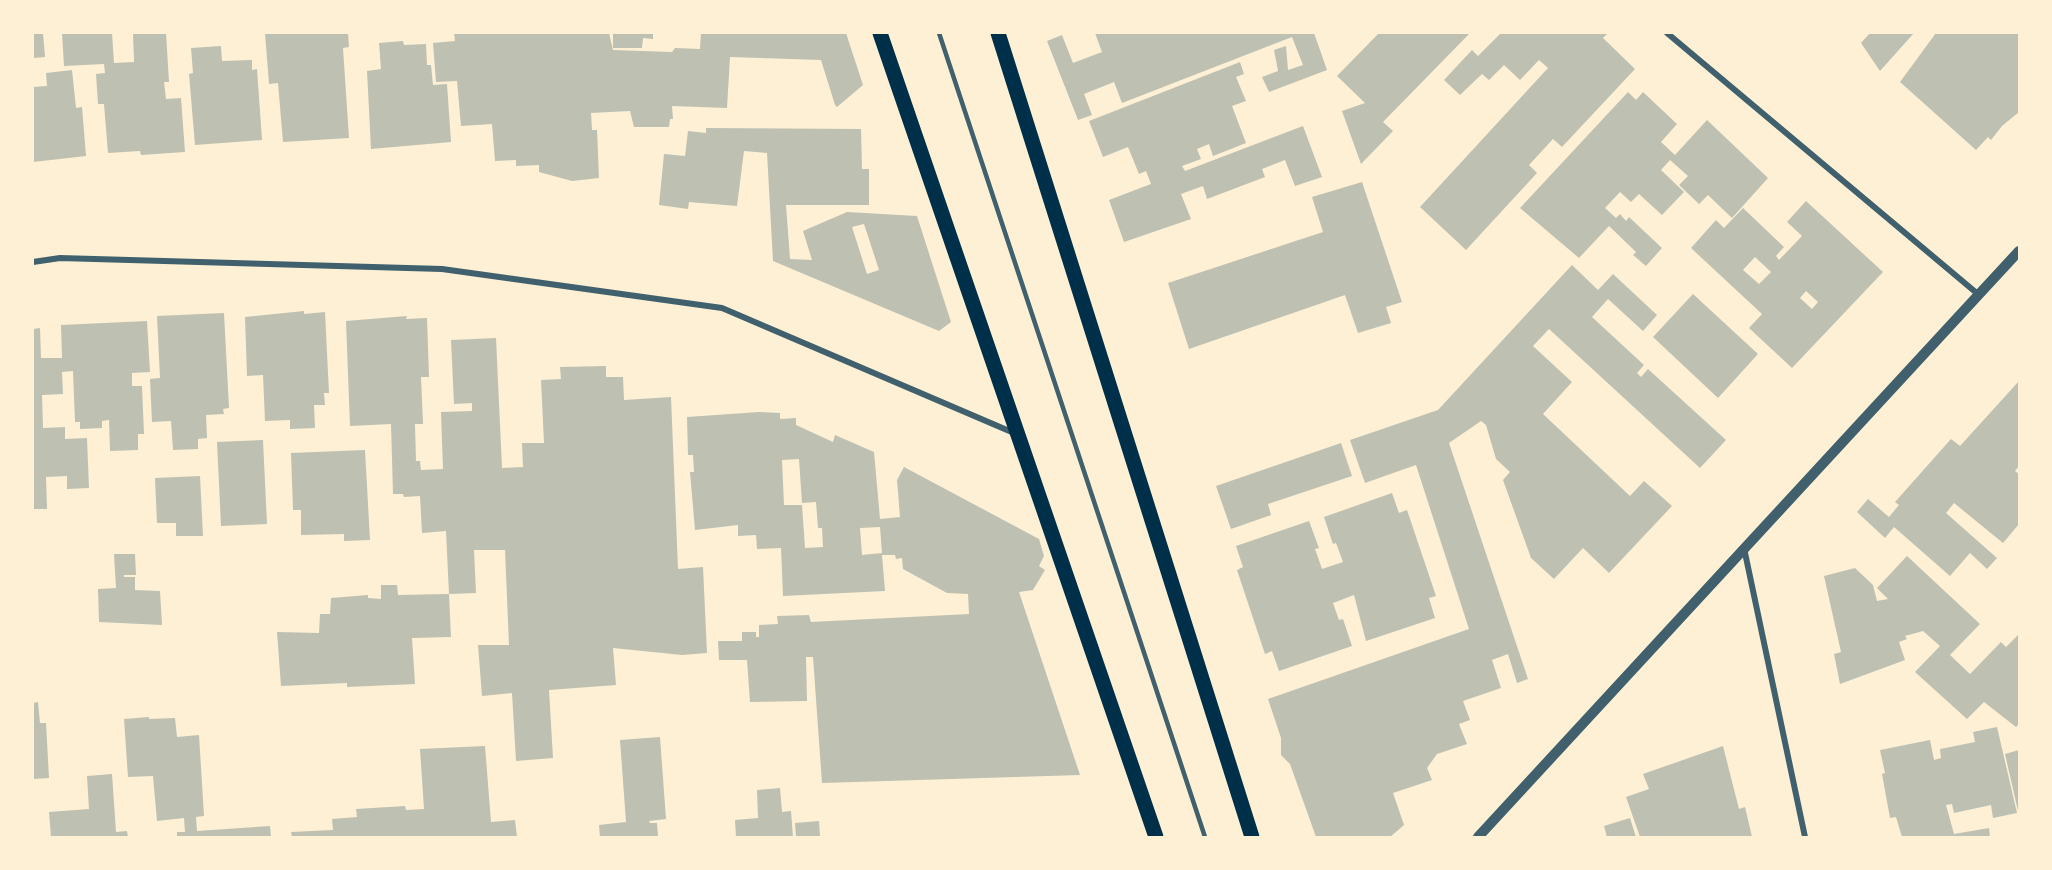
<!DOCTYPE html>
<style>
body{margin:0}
#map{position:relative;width:2052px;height:870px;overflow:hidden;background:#fdf0d5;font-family:Overpass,sans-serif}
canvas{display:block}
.frame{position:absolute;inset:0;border:34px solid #fdf0d5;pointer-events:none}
</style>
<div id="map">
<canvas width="2052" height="870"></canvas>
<div class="frame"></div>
</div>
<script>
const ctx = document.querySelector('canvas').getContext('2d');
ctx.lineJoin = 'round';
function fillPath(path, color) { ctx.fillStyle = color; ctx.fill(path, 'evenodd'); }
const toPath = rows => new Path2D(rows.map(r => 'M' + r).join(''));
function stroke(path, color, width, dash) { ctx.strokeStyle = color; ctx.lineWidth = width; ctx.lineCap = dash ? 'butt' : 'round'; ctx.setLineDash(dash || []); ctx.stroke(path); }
fillPath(toPath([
 [33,33,43,33,45,57,33,58],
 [62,33,112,33,114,63,134,62,133,33,166,33,169,82,164,82,166,99,181,98,185,152,141,155,140,151,108,153,104,104,98,104,96,74,105,73,104,64,64,66],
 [265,33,348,33,349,47,343,48,349,138,283,142,278,83,269,84],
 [454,33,609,33,613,50,672,52,675,48,700,49,701,33,846,33,863,85,837,107,835,105,821,60,730,57,727,108,672,106,673,119,670,119,669,127,634,127,630,111,591,113,592,130,597,130,599,178,572,181,539,172,539,165,516,166,516,160,495,161,492,124,461,126,457,81,436,82,433,43,455,41],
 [613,33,653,33,653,39,643,38,642,48,613,48],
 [1095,33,1314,33,1327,70,1269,92,1262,77,1278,71,1274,50,1286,46,1288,70,1303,65,1292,37,1122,103,1114,82,1084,94,1092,115,1078,120,1047,41,1062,35,1073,63,1102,52],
 [1379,33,1470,33,1383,122,1393,131,1361,164,1342,111,1365,103,1337,76],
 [1501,33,1608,33,1603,38,1635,69,1562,147,1553,139,1529,165,1537,173,1466,250,1420,207,1548,68,1539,60,1520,80,1504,65,1489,80,1482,74,1460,95,1444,80,1472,50,1478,56],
 [1870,33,1914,33,1880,71,1861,43],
 [1936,33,2019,33,2019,112,2002,126,1991,140,1988,137,1976,150,1900,82],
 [403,41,404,45,426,44,427,65,431,65,433,85,447,84,451,142,371,149,367,71,381,69,379,43],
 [221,46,222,61,252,60,252,70,257,69,262,140,195,145,189,74,193,73,191,48],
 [1240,62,1244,74,1236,77,1246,101,1232,106,1246,143,1213,156,1209,144,1197,149,1201,159,1182,166,1185,171,1303,126,1322,177,1295,186,1285,160,1262,169,1265,177,1207,199,1203,186,1181,194,1191,219,1124,242,1109,200,1151,184,1146,171,1139,174,1128,147,1103,157,1089,121],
 [72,70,76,108,82,107,86,156,33,162,33,87,47,86,46,73],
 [1628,92,1636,100,1643,92,1677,124,1661,142,1675,155,1707,120,1768,178,1732,218,1708,195,1699,204,1679,185,1688,176,1670,160,1661,170,1684,192,1662,215,1639,194,1631,202,1620,192,1605,208,1616,218,1620,214,1626,221,1629,217,1662,248,1646,266,1633,255,1636,252,1609,226,1579,258,1520,208],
 [706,128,861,129,862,169,869,169,869,205,786,205,790,259,812,260,803,231,847,212,917,216,951,322,939,331,773,261,767,153,744,151,737,206,689,202,688,209,659,205,664,154,685,156,688,131,706,133],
 [864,224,879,270,867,274,852,227],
 [1362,182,1402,302,1386,307,1391,323,1358,333,1345,295,1189,349,1168,283,1323,232,1312,197],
 [1806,201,1883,272,1792,368,1749,328,1762,314,1691,248,1716,220,1724,228,1743,208,1784,247,1776,256,1779,260,1802,236,1787,222],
 [1755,257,1771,272,1759,284,1743,270],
 [1806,291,1818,302,1812,309,1800,298],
 [1572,265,1598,290,1613,274,1657,315,1643,331,1608,299,1592,317,1644,365,1637,373,1641,377,1648,369,1726,440,1700,468,1549,329,1533,346,1572,382,1543,414,1630,496,1644,481,1672,506,1609,573,1583,548,1554,579,1531,558,1503,480,1510,472,1496,459,1486,425,1481,421,1449,443,1528,679,1517,683,1508,654,1492,660,1501,688,1463,701,1470,720,1459,724,1467,744,1437,754,1427,768,1432,780,1393,793,1404,825,1390,837,1316,837,1290,764,1281,755,1281,738,1268,699,1469,629,1416,465,1365,483,1350,440,1438,410],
 [1693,294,1758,354,1718,398,1653,337],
 [304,311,304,314,325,312,329,393,324,393,325,405,314,405,315,428,290,429,290,420,265,421,263,375,247,376,245,317],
 [224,313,229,408,223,409,224,414,206,415,207,438,198,439,198,449,173,450,171,421,152,422,150,379,160,378,157,316],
 [407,316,406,319,427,318,429,377,421,377,423,424,415,424,416,461,420,461,421,470,443,469,441,412,472,411,472,403,454,404,451,340,496,338,502,468,523,467,522,443,544,443,541,380,561,379,560,367,606,366,606,377,623,377,624,400,671,397,678,569,703,567,707,653,682,655,613,648,616,685,549,690,553,758,516,761,512,693,482,696,478,645,509,645,505,550,474,550,476,593,449,594,451,637,412,638,415,684,347,687,347,683,281,686,277,632,319,633,320,614,330,614,331,598,368,595,368,598,381,599,381,585,397,585,398,595,449,594,446,531,422,533,420,496,404,497,403,494,393,494,391,424,350,426,346,321],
 [147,321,150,372,132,373,132,386,142,386,144,434,138,434,138,450,110,451,109,420,102,421,102,428,80,429,80,422,75,422,73,371,62,372,63,394,42,395,43,428,65,427,65,439,87,438,89,488,67,489,67,476,46,477,47,509,33,509,33,329,40,328,41,358,62,358,61,325],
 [2019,381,2019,466,2015,471,2019,474,2019,524,2003,543,1954,503,1946,513,1997,558,1987,569,1970,553,1950,576,1894,527,1885,538,1857,512,1868,499,1889,517,1899,505,1895,502,1951,439,1960,446],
 [759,412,780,413,780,419,796,418,796,425,833,442,835,435,874,452,880,519,900,517,897,480,904,467,1039,539,1044,556,1039,566,1045,570,1033,590,1019,592,1080,775,822,783,813,657,806,657,807,701,750,702,747,660,719,660,718,641,742,641,742,632,756,632,756,637,759,637,759,625,778,624,777,616,809,615,811,622,969,614,968,594,947,593,903,569,902,558,896,559,895,555,882,555,885,591,783,596,781,548,757,549,756,535,738,536,738,525,695,530,690,472,694,472,693,455,688,455,687,417],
 [799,459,802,503,816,502,818,528,822,528,823,547,805,548,802,505,784,505,782,460],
 [880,527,882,553,862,555,860,528],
 [263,440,267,524,221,526,217,442],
 [1341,443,1352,476,1268,504,1271,515,1231,529,1216,486],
 [365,450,370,540,344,541,344,534,301,535,301,510,293,510,291,453],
 [200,476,203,536,176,536,176,523,157,523,155,478],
 [1392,493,1399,513,1407,510,1436,596,1429,598,1435,618,1366,641,1354,595,1333,603,1339,620,1343,619,1352,646,1279,671,1272,651,1265,654,1237,570,1243,567,1236,546,1309,521,1319,548,1315,549,1322,569,1343,562,1336,543,1333,544,1324,517],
 [114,554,135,554,136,575,124,575,124,577,135,577,135,590,160,591,162,625,99,622,98,589,116,588],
 [1907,556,1980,624,1950,655,1970,674,2001,642,2006,647,2019,634,2019,724,2016,727,1984,702,1967,719,1915,672,1940,646,1923,631,1905,636,1907,639,1899,642,1905,660,1840,684,1834,654,1841,652,1824,576,1855,568,1873,585,1877,601,1888,599,1877,588],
 [38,702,40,723,46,723,49,778,33,779,33,703],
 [149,717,149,719,175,718,177,737,199,735,204,816,196,817,197,831,270,826,271,837,177,837,177,832,185,832,184,818,157,821,153,776,128,777,124,719],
 [1997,727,2017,813,1993,818,1991,805,1954,813,1952,804,1946,805,1954,834,1989,828,1990,837,1902,837,1896,817,1890,818,1882,774,1885,773,1880,750,1930,740,1934,760,1941,758,1940,749,1975,742,1973,732],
 [660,737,666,819,649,821,650,823,657,823,658,837,600,837,599,825,626,822,620,740],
 [485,746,491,822,515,820,517,837,292,837,291,832,333,830,332,819,357,817,356,809,405,806,406,810,424,809,420,749],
 [1723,746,1739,809,1745,807,1752,837,1640,837,1626,797,1649,789,1643,774],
 [2019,750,2019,810,2018,811,2005,754],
 [112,774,116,832,127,831,128,837,51,837,49,812,89,809,87,776],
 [780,788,782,812,791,811,793,837,736,837,735,820,758,818,757,790],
 [1630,818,1636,837,1607,837,1604,826],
 [819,821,820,837,796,837,795,823]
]), '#bec0b2');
stroke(toPath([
 [939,33,1205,837]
]), '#3f606c', 4.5);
stroke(toPath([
 [1667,33,1979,295],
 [33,262,60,258,442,269,722,308,1014,433],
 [1744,548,1805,837]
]), '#3f606c', 6);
stroke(toPath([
 [1478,837,2019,251]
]), '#3f606c', 10);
stroke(toPath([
 [880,33,1156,837],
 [998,33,1252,837]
]), '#003049', 15);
</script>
